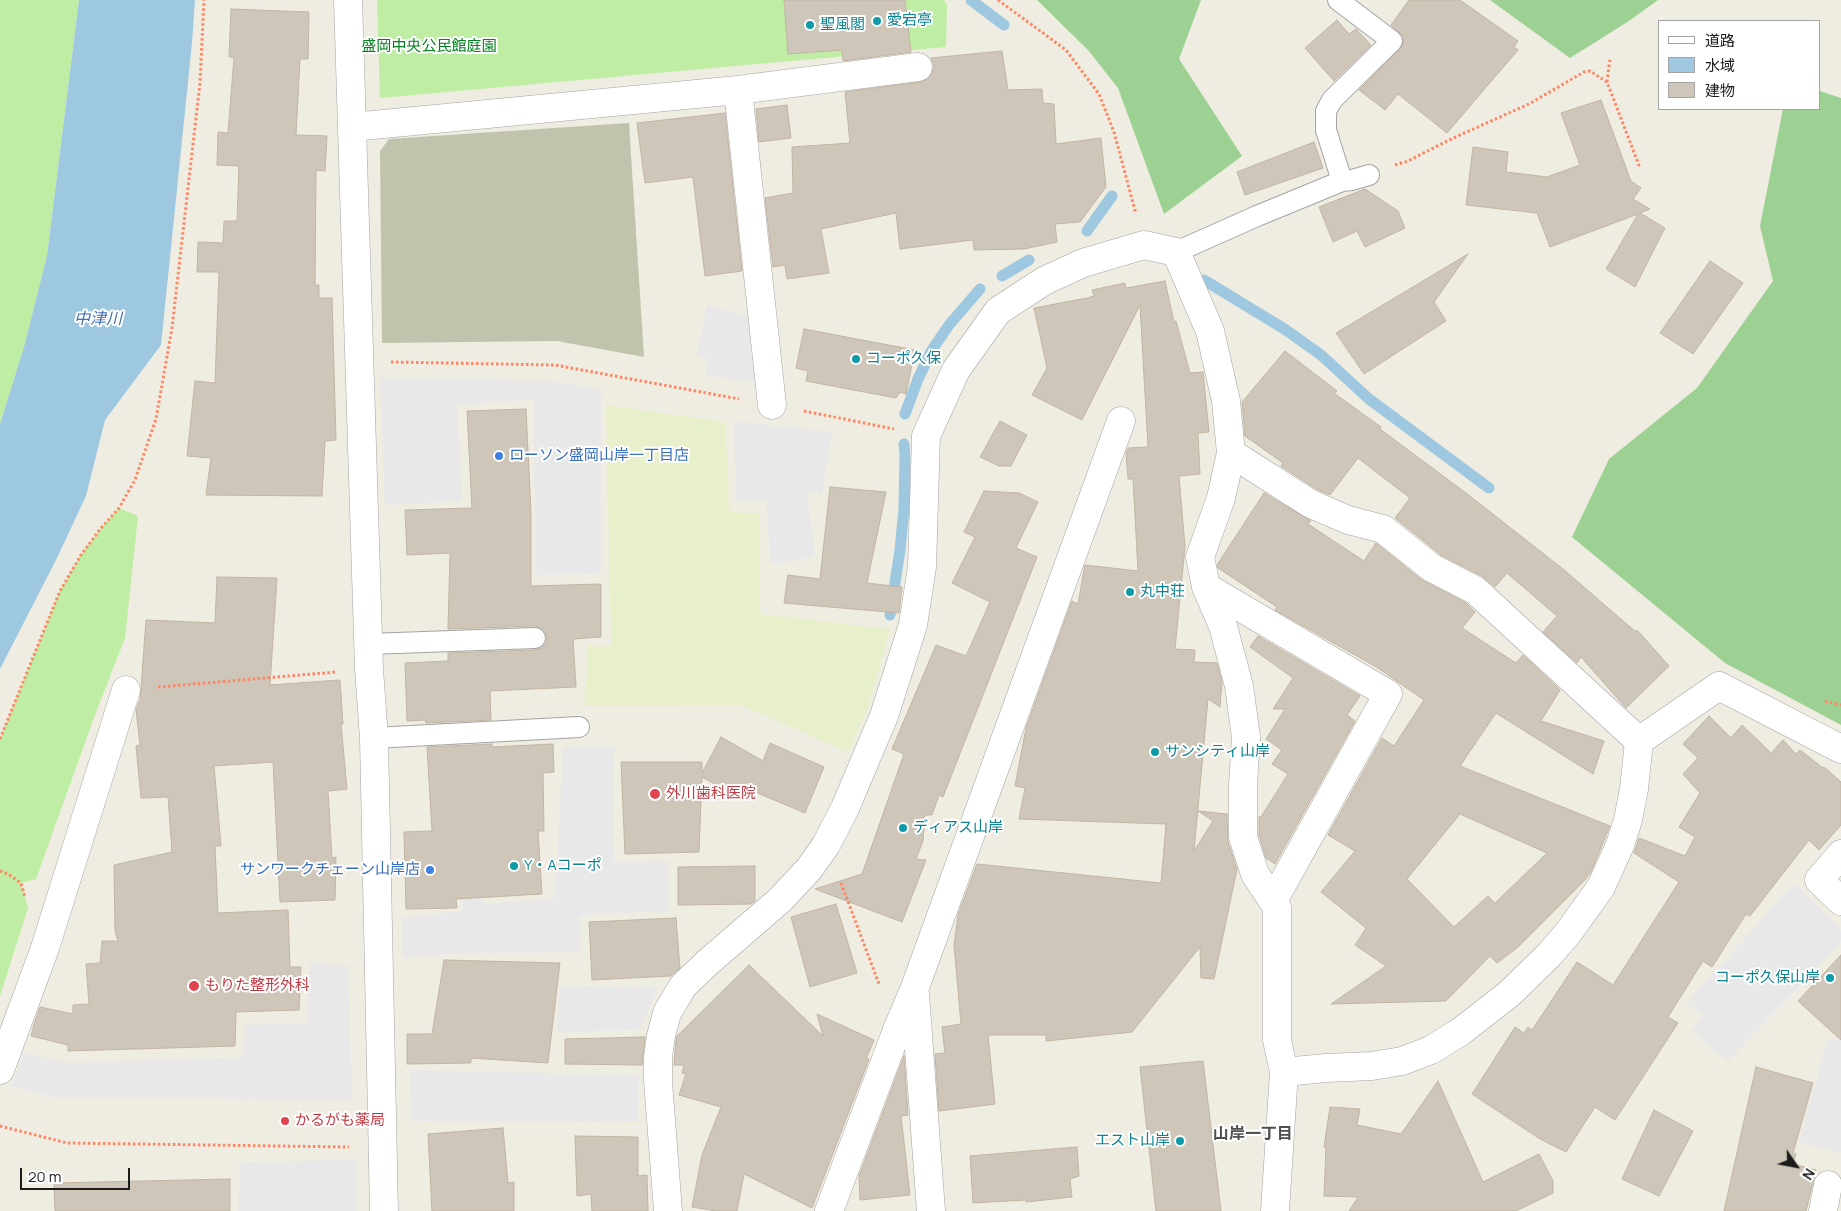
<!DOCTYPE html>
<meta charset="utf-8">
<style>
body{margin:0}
#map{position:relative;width:1841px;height:1211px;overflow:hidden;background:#efece1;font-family:Manrope,"Noto Sans JP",sans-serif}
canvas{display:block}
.legend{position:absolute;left:1658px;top:20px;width:162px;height:90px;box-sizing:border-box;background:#fff;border:1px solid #a4a4a4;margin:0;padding:6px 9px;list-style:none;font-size:15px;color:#1c1c1c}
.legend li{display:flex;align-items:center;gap:10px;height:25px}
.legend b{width:25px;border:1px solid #a4a4a4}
.north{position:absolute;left:1771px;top:1141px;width:50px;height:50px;-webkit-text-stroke:4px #fff;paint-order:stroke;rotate:123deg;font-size:14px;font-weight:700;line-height:20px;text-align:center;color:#1c1c1c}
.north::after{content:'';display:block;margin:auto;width:18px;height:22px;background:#1c1c1c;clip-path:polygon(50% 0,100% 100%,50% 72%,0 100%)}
.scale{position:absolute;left:20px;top:1168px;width:110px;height:22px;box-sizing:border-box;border:2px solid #1c1c1c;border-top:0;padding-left:6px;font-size:15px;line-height:18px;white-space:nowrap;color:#1c1c1c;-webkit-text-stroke:4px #fff;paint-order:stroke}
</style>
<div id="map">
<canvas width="1841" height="1211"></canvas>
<ul class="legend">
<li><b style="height:6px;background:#fff"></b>道路</li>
<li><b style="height:14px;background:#9ec8e0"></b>水域</li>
<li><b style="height:14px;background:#cfc6ba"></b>建物</li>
</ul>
<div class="north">N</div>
<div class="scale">20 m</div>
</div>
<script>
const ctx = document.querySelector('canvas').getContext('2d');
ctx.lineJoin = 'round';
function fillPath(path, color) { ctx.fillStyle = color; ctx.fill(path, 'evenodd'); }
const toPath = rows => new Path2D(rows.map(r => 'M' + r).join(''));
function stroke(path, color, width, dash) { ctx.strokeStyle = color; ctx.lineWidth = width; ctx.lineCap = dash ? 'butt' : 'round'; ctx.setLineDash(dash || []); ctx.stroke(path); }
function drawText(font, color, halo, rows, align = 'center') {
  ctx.font = font + ' Manrope,"Noto Sans JP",sans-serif'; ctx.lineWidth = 4; ctx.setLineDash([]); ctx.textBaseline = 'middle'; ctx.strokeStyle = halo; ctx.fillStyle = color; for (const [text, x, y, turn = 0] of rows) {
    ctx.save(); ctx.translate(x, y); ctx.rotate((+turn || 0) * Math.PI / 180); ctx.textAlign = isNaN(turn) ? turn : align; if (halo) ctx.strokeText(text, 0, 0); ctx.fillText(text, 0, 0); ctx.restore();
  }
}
fillPath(toPath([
 [629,123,644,357,557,341,382,343,380,151,389,139]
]), '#c1c4ac');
fillPath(toPath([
 [606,405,725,422,730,512,759,513,760,614,890,629,869,705,848,752,741,705,585,706,588,646,611,646]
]), '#e8efcb');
fillPath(toPath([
 [0,0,79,0,47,256,24,347,0,424],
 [377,0,944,0,947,5,946,47,380,98],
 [119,508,138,516,125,638,96,712,36,879,21,883,28,908,0,996,0,739,60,591,81,555,101,528]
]), '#beeda3');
fillPath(toPath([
 [1037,0,1201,0,1179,59,1242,156,1164,214,1118,88,1088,50],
 [1490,0,1658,0,1629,21,1570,58],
 [1820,91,1841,98,1841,725,1725,663,1572,537,1609,459,1697,388,1773,281,1760,226,1783,109,1820,109]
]), '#9dd193');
fillPath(toPath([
 [707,306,750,316,757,383,706,375,708,358,697,356],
 [380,378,552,381,601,390,601,574,535,575,534,400,457,404,462,501,385,505],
 [733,421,832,432,822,494,807,491,815,557,771,564,766,500,737,502],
 [563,747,614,748,613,862,668,861,669,911,580,915,579,952,479,953,403,957,402,918,462,911,462,861,481,861,484,904,555,899],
 [1794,883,1841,930,1841,942,1728,1061,1691,1031,1703,1016,1687,1003],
 [309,964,348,965,352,1099,58,1098,11,1086,24,1053,71,1063,243,1057,245,1025,308,1023],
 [560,985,657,988,640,1030,557,1032],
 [1841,1031,1841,1153,1799,1142,1828,1039,1833,1040],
 [410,1070,639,1075,638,1122,412,1121],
 [355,1160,355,1211,238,1211,241,1162]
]), '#e8e8e8');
fillPath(toPath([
 [79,0,195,0,192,43,161,345,105,420,86,496,56,560,0,669,0,424,24,347,47,256]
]), '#9ec8e0');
stroke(toPath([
 [971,0,1004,25],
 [1087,231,1112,196],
 [1002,276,1029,260],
 [1204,280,1286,330,1321,355,1369,399,1489,488],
 [905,414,918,379,932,350,949,325,980,289],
 [890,615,900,550,904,509,905,455,904,444]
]), '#9ec8e0', 11);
const building = toPath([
 [784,0,905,0,911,52,843,61,842,50,788,54,784,0],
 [1409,0,1460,0,1518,41,1514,47,1518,50,1447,133,1398,94,1385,110,1359,90,1400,49,1403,44,1403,36,1391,25,1409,0],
 [231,9,309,12,308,59,300,59,296,135,327,136,325,171,316,170,315,285,319,285,319,298,332,298,336,440,325,441,322,496,206,495,211,458,187,456,195,381,215,383,219,272,197,272,198,242,223,243,224,221,237,221,239,166,217,165,218,132,228,133,234,57,229,57,231,9],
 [1337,20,1349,34,1356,29,1371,45,1334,81,1305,48,1337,20],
 [1002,51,1008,90,1042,89,1043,103,1054,104,1056,144,1101,138,1106,187,1080,222,1055,224,1057,242,1024,249,974,250,973,240,900,249,896,213,821,229,829,273,787,279,785,265,773,267,765,198,793,193,792,147,850,143,845,92,920,82,928,79,932,73,934,66,931,58,1002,51],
 [1601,100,1631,181,1641,188,1633,199,1650,209,1640,213,1665,228,1635,287,1606,269,1638,214,1550,247,1537,213,1466,205,1473,147,1508,152,1506,172,1547,177,1580,165,1561,113,1601,100],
 [787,105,791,138,759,142,756,109,787,105],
 [725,113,742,271,705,276,693,177,645,183,637,123,725,113],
 [1314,142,1323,168,1245,195,1237,172,1314,142],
 [1365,189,1398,211,1405,228,1365,247,1357,231,1333,242,1319,207,1365,189],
 [1468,254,1434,302,1446,321,1364,374,1336,333,1468,254],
 [1710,261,1743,283,1693,354,1660,333,1710,261],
 [1165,281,1174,322,1176,321,1190,373,1203,372,1209,432,1198,433,1200,474,1179,476,1185,547,1175,649,1195,650,1194,662,1217,663,1222,681,1220,707,1208,699,1194,851,1213,821,1198,811,1227,814,1228,842,1237,869,1214,979,1201,978,1200,947,1132,1032,1046,1041,1046,1035,988,1035,995,1104,939,1111,935,1054,945,1053,942,1027,961,1024,954,945,958,915,977,864,1161,883,1166,824,1019,819,1025,788,1015,786,1026,728,1072,601,1078,604,1085,565,1138,571,1133,479,1128,479,1126,453,1128,448,1148,447,1140,305,1082,420,1032,395,1047,368,1034,308,1087,298,1094,296,1092,290,1125,283,1126,288,1165,281],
 [804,329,915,350,906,394,900,392,896,398,806,381,808,371,796,368,804,329],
 [1285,351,1337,391,1334,393,1381,427,1380,429,1466,493,1563,569,1636,632,1637,630,1669,666,1626,708,1581,657,1577,663,1543,632,1557,616,1507,573,1495,587,1482,576,1441,555,1395,518,1410,498,1358,458,1330,495,1318,490,1281,466,1283,463,1245,436,1242,402,1285,351],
 [526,409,531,512,531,586,601,584,601,637,573,639,576,687,490,691,491,720,426,723,425,720,407,721,405,663,448,661,448,653,535,650,542,648,546,643,547,637,545,631,541,628,535,626,448,629,450,553,407,555,405,510,472,508,467,411,526,409],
 [1000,421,1027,435,1011,466,999,466,980,457,1000,421],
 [830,487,886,492,867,583,902,587,899,613,784,603,788,575,820,579,830,487],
 [984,491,1019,493,1038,502,1016,548,1037,557,943,797,939,795,932,815,925,815,923,841,916,859,926,860,902,922,815,889,862,874,904,754,892,749,936,645,966,656,990,602,952,583,975,537,964,532,984,491],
 [1264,493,1311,521,1308,524,1364,561,1376,543,1422,580,1466,603,1475,612,1462,628,1516,663,1523,655,1560,690,1541,721,1604,741,1593,774,1496,713,1460,766,1610,826,1591,872,1584,881,1517,948,1497,963,1490,956,1446,1001,1331,1004,1386,966,1355,945,1366,928,1321,892,1355,851,1328,835,1382,738,1394,746,1424,700,1378,668,1275,610,1277,607,1218,568,1217,565,1264,493],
 [1460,814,1547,853,1495,903,1488,896,1454,927,1407,879,1460,814],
 [217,577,277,578,270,685,340,680,343,724,341,724,347,789,328,791,332,858,336,857,335,900,280,902,273,762,214,766,221,846,215,846,218,913,288,910,290,967,301,967,299,1010,236,1012,235,1046,68,1051,68,1045,31,1036,34,1024,40,1007,73,1014,73,1005,89,1004,86,964,100,963,102,941,118,941,115,931,114,865,172,852,168,797,141,798,136,746,140,745,136,710,139,702,140,702,146,620,215,623,217,577],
 [1258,636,1360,696,1347,715,1355,721,1275,864,1266,858,1259,835,1259,817,1261,817,1288,774,1272,764,1282,750,1266,739,1285,709,1273,709,1293,678,1250,647,1258,636],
 [1709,716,1731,738,1742,725,1771,753,1783,740,1796,754,1800,750,1823,768,1824,767,1841,782,1841,825,1819,850,1809,840,1750,916,1746,914,1712,967,1703,961,1668,1017,1678,1023,1615,1120,1595,1107,1566,1152,1540,1139,1472,1094,1515,1027,1524,1033,1528,1027,1532,1030,1577,962,1613,985,1679,882,1634,853,1639,838,1685,856,1695,837,1679,827,1700,793,1683,774,1698,758,1683,744,1709,716],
 [721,737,763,761,770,743,824,767,805,813,736,784,731,793,702,777,699,852,625,854,621,762,702,762,702,773,721,737],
 [492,744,492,747,553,744,554,772,543,773,544,831,538,831,542,894,456,899,457,908,406,909,404,832,432,831,427,747,492,744],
 [755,866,755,901,751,904,678,905,678,867,755,866],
 [836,904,857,973,810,987,791,917,836,904],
 [676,918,680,968,671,976,592,980,589,922,676,918],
 [1841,955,1841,1040,1798,1001,1841,955],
 [444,960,560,963,548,1063,471,1058,471,1063,407,1064,407,1034,432,1034,444,960],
 [749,965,823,1036,817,1014,874,1040,866,1059,869,1059,812,1208,744,1174,737,1211,716,1211,692,1207,702,1155,721,1107,679,1095,686,1074,682,1073,684,1065,674,1065,676,1039,677,1036,749,965],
 [645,1037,642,1065,565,1064,565,1039,645,1037],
 [904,1056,908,1115,901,1116,910,1195,860,1200,859,1176,904,1056],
 [1203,1061,1221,1211,1156,1211,1140,1067,1203,1061],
 [1756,1067,1813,1083,1793,1153,1796,1154,1793,1164,1816,1170,1806,1211,1724,1211,1756,1067],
 [1438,1081,1483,1182,1539,1154,1553,1181,1553,1193,1516,1211,1349,1211,1358,1197,1324,1196,1326,1147,1324,1147,1330,1107,1360,1109,1357,1125,1401,1134,1438,1081],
 [1654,1110,1693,1131,1659,1196,1622,1179,1654,1110],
 [503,1128,508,1183,514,1182,514,1211,432,1211,428,1134,503,1128],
 [575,1136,638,1137,638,1176,647,1175,648,1211,592,1211,591,1194,577,1196,575,1136],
 [1077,1147,1079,1176,1070,1179,1072,1197,1026,1202,1026,1200,973,1203,970,1156,1077,1147],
 [230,1179,230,1211,55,1211,54,1183,230,1179]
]);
fillPath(building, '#cfc6ba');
stroke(building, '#c1b4a3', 1);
const service = toPath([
 [1338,0,1392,41,1332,100,1326,111,1326,130,1342,181],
 [1176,252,1257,216,1342,181,1352,180,1369,175],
 [369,644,535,638],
 [374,738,579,727]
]);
const minor = toPath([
 [348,0,369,669,374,738,384,1211],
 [738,90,772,405],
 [352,127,738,90,918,67],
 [1231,453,1311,504,1348,520,1383,529,1432,568,1475,590,1639,741],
 [1206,587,1388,694,1273,901],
 [1841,854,1819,880,1841,901],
 [915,994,931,1211],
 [0,1070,45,948,126,690],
 [1284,1072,1326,1068,1372,1066,1402,1061,1431,1050,1460,1032,1509,994,1549,955,1568,933,1601,887,1620,845,1628,820,1634,789,1639,741,1719,686,1841,749],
 [668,1211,658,1081,658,1057,661,1036,667,1013,683,986,707,963,780,900,809,869,826,845,845,808,884,716,913,625,922,567,926,436,956,370,998,311,1044,281,1083,263,1144,245,1176,252,1210,331,1226,401,1231,453,1221,498,1200,557,1206,587,1223,626,1239,686,1246,737,1243,785,1243,837,1255,874,1277,907,1277,1040,1284,1072,1275,1211],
 [829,1211,897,1030,914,990,1121,421],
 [1823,1211,1828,1185]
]);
stroke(service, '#a3a3a3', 22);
stroke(minor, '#a3a3a3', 29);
stroke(toPath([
 [998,0,1066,50,1099,94,1114,132,1136,214],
 [1607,82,1610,59],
 [1395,165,1408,161,1449,140,1529,104,1584,72,1590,71,1607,82,1640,168],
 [391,362,555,365,739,399],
 [804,411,894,429],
 [158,687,336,672],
 [1825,701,1841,705],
 [0,739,60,591,81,555,101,528,119,508,135,480,156,419,172,328,200,83,204,0],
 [0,871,8,874,21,883,25,897],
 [841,883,879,984],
 [0,1126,67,1143,349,1147]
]), '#ff8662', 3, [2.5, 2.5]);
stroke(service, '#fff', 20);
stroke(minor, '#fff', 28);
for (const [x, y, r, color] of [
 [877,21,5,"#0f9aa8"],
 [810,25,5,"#0f9aa8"],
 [856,359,5,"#0f9aa8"],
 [499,456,5,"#3f7fe0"],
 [1130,592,5,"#0f9aa8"],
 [1155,752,5,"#0f9aa8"],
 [655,794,6,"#e0444e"],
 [903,828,5,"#0f9aa8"],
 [514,866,5,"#0f9aa8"],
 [430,870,5,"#3f7fe0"],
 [1830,978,5,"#0f9aa8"],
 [194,986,6,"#e0444e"],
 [285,1121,5,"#e0444e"],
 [1180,1141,5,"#0f9aa8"]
]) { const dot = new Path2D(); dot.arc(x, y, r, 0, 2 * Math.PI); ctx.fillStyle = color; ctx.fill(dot); stroke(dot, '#fff', 2); }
drawText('15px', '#0d838f', '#fff', [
 ["愛宕亭",887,21],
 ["聖風閣",820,25],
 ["コーポ久保",866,359],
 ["丸中荘",1140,592],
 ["サンシティ山岸",1165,752],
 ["ディアス山岸",913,828],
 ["Y・Aコーポ",524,866],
 ["コーポ久保山岸",1820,978,"right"],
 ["エスト山岸",1170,1141,"right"]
], 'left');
drawText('15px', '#04811e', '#fff', [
 ["盛岡中央公民館庭園",429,47]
]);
drawText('15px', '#366cbe', '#fff', [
 ["ローソン盛岡山岸一丁目店",509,456],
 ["サンワークチェーン山岸店",420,870,"right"]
], 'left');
drawText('15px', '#be3a42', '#fff', [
 ["外川歯科医院",666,794],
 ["もりた整形外科",205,986],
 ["かるがも薬局",295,1121]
], 'left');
drawText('italic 16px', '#436cb2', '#fff', [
 ["中津川",98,320]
]);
drawText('bold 16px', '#4f4f4f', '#fff', [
 ["山岸一丁目",1253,1135]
]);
</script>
